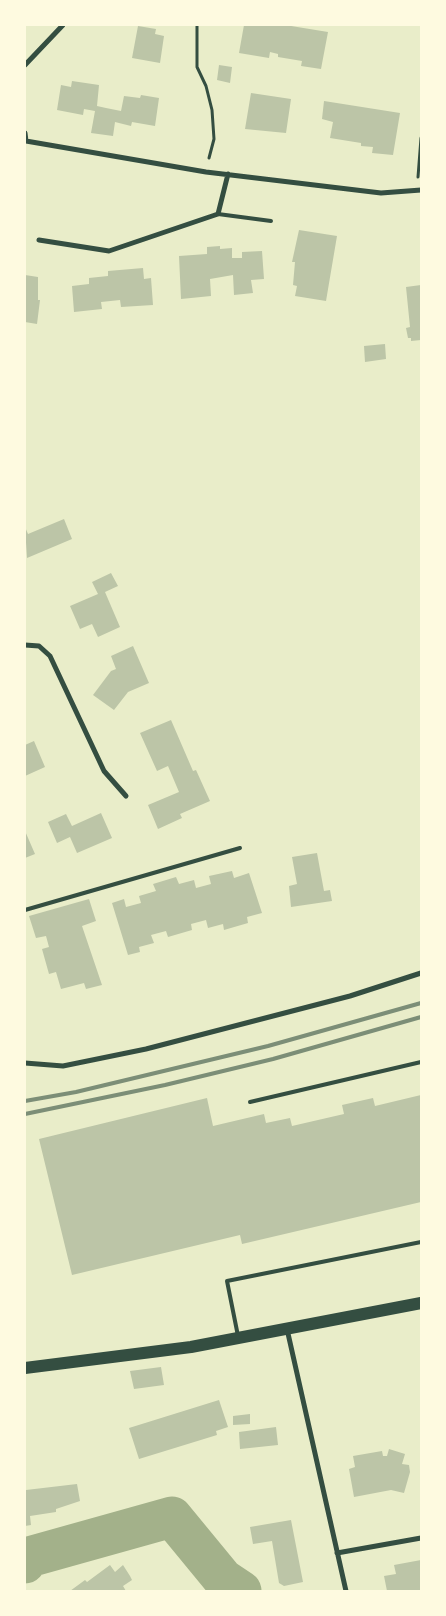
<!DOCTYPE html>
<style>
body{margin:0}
#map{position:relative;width:446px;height:1616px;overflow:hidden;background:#e9edc9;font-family:"Exo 2",sans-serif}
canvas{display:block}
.frame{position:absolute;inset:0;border:26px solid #fefae0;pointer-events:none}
</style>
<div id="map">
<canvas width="446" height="1616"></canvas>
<div class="frame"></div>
</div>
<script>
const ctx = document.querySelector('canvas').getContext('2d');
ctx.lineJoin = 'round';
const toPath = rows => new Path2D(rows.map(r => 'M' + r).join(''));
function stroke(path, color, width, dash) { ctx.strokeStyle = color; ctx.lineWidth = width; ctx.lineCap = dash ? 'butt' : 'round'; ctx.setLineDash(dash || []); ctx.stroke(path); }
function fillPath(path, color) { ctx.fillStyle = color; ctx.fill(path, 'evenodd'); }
stroke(toPath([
 [25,1563,29,1557,172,1517,223,1579,241,1591]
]), '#a3b18a', 41);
fillPath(toPath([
 [244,25,285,25,328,32,321,69,301,66,302,61,278,57,278,54,270,52,269,58,239,53],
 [138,26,156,29,155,34,164,36,160,63,132,58],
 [219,65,232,67,230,83,217,80],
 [72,81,99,85,97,106,106,108,121,111,124,96,140,98,141,95,159,98,155,126,132,122,131,126,115,122,113,136,91,133,95,111,84,109,83,115,57,110,61,85,71,87],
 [251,93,291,99,286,133,245,129],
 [324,101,400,113,393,155,372,153,373,147,361,146,361,143,330,138,333,122,322,119],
 [299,230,337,236,326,301,295,296,297,286,293,285,295,262,292,262],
 [220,246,220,249,232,248,232,258,242,258,242,252,262,251,264,279,251,280,253,293,234,295,233,275,210,279,211,296,181,299,179,256,207,254,207,247],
 [143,268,144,279,151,278,153,305,121,307,120,300,101,302,102,309,74,312,72,286,89,284,89,278,108,276,108,271],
 [25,275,38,277,38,300,40,300,37,324,25,322],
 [421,285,421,340,411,341,411,338,408,338,406,328,410,327,406,287],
 [385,344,386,359,365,362,364,346],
 [64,519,72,539,27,558,25,527,28,534],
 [111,573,118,586,105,592,120,627,98,637,92,624,80,629,70,606,98,594,92,582],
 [133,646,149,683,128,692,114,710,93,695,111,671,116,669,111,656],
 [171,720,193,771,196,770,210,801,180,814,182,818,158,829,148,805,179,792,168,766,157,771,140,733],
 [34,741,45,767,25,776,25,745],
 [101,813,112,838,77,853,70,837,57,843,48,822,66,814,72,826],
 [25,831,35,854,25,858],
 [317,853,324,891,330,890,332,901,291,907,289,886,297,884,292,857],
 [232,871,234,878,249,873,262,913,247,917,248,923,224,930,223,924,208,928,206,920,191,924,192,930,168,937,166,931,151,935,154,943,139,947,140,952,128,955,112,903,124,899,126,907,141,903,139,896,156,891,153,884,176,877,179,884,194,880,196,888,211,884,209,876],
 [89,899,96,921,82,926,102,985,86,989,84,983,61,989,56,972,49,974,42,949,49,947,46,936,36,938,29,916],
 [421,1095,421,1202,242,1244,240,1235,72,1275,39,1139,207,1098,213,1126,264,1114,266,1123,290,1118,292,1126,344,1114,342,1105,373,1098,375,1106],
 [161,1367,164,1385,134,1389,130,1371],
 [219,1400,228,1427,216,1431,217,1435,139,1459,129,1428],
 [250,1414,250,1424,233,1425,233,1416],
 [276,1427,278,1445,240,1449,239,1432],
 [389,1449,405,1454,402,1464,409,1465,410,1472,404,1493,391,1490,354,1497,349,1469,355,1467,353,1456,382,1451,383,1456,387,1456],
 [77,1484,80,1501,56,1509,56,1512,30,1516,31,1525,25,1526,26,1490],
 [291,1520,303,1582,284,1586,279,1583,272,1541,253,1544,250,1527],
 [421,1560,421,1591,387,1591,384,1576,396,1574,394,1565],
 [110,1565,115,1572,123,1565,130,1576,132,1580,123,1586,126,1591,70,1591,85,1580,87,1582]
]), '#bcc5a7');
stroke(toPath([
 [197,25,197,67,206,86,212,110,214,139,209,158],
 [418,177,421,138]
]), '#344e41', 3);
stroke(toPath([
 [218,214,271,221],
 [25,910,240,848],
 [250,1102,421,1062],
 [238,1336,227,1281,421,1242]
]), '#344e41', 4);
stroke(toPath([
 [25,65,63,25],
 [25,133,26,141,206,172,381,193,421,190],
 [39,240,109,251,218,214,228,174],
 [25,645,39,646,50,656,104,771,126,796],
 [25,1063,63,1066,146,1049,350,996,421,973],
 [287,1329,346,1591],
 [337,1553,421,1538]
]), '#344e41', 5);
stroke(toPath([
 [25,1368,191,1347,421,1303]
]), '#344e41', 12);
stroke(toPath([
 [25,1101,76,1092,268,1046,421,1003],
 [25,1114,165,1085,273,1059,421,1017]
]), '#7c8e77', 4);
</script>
